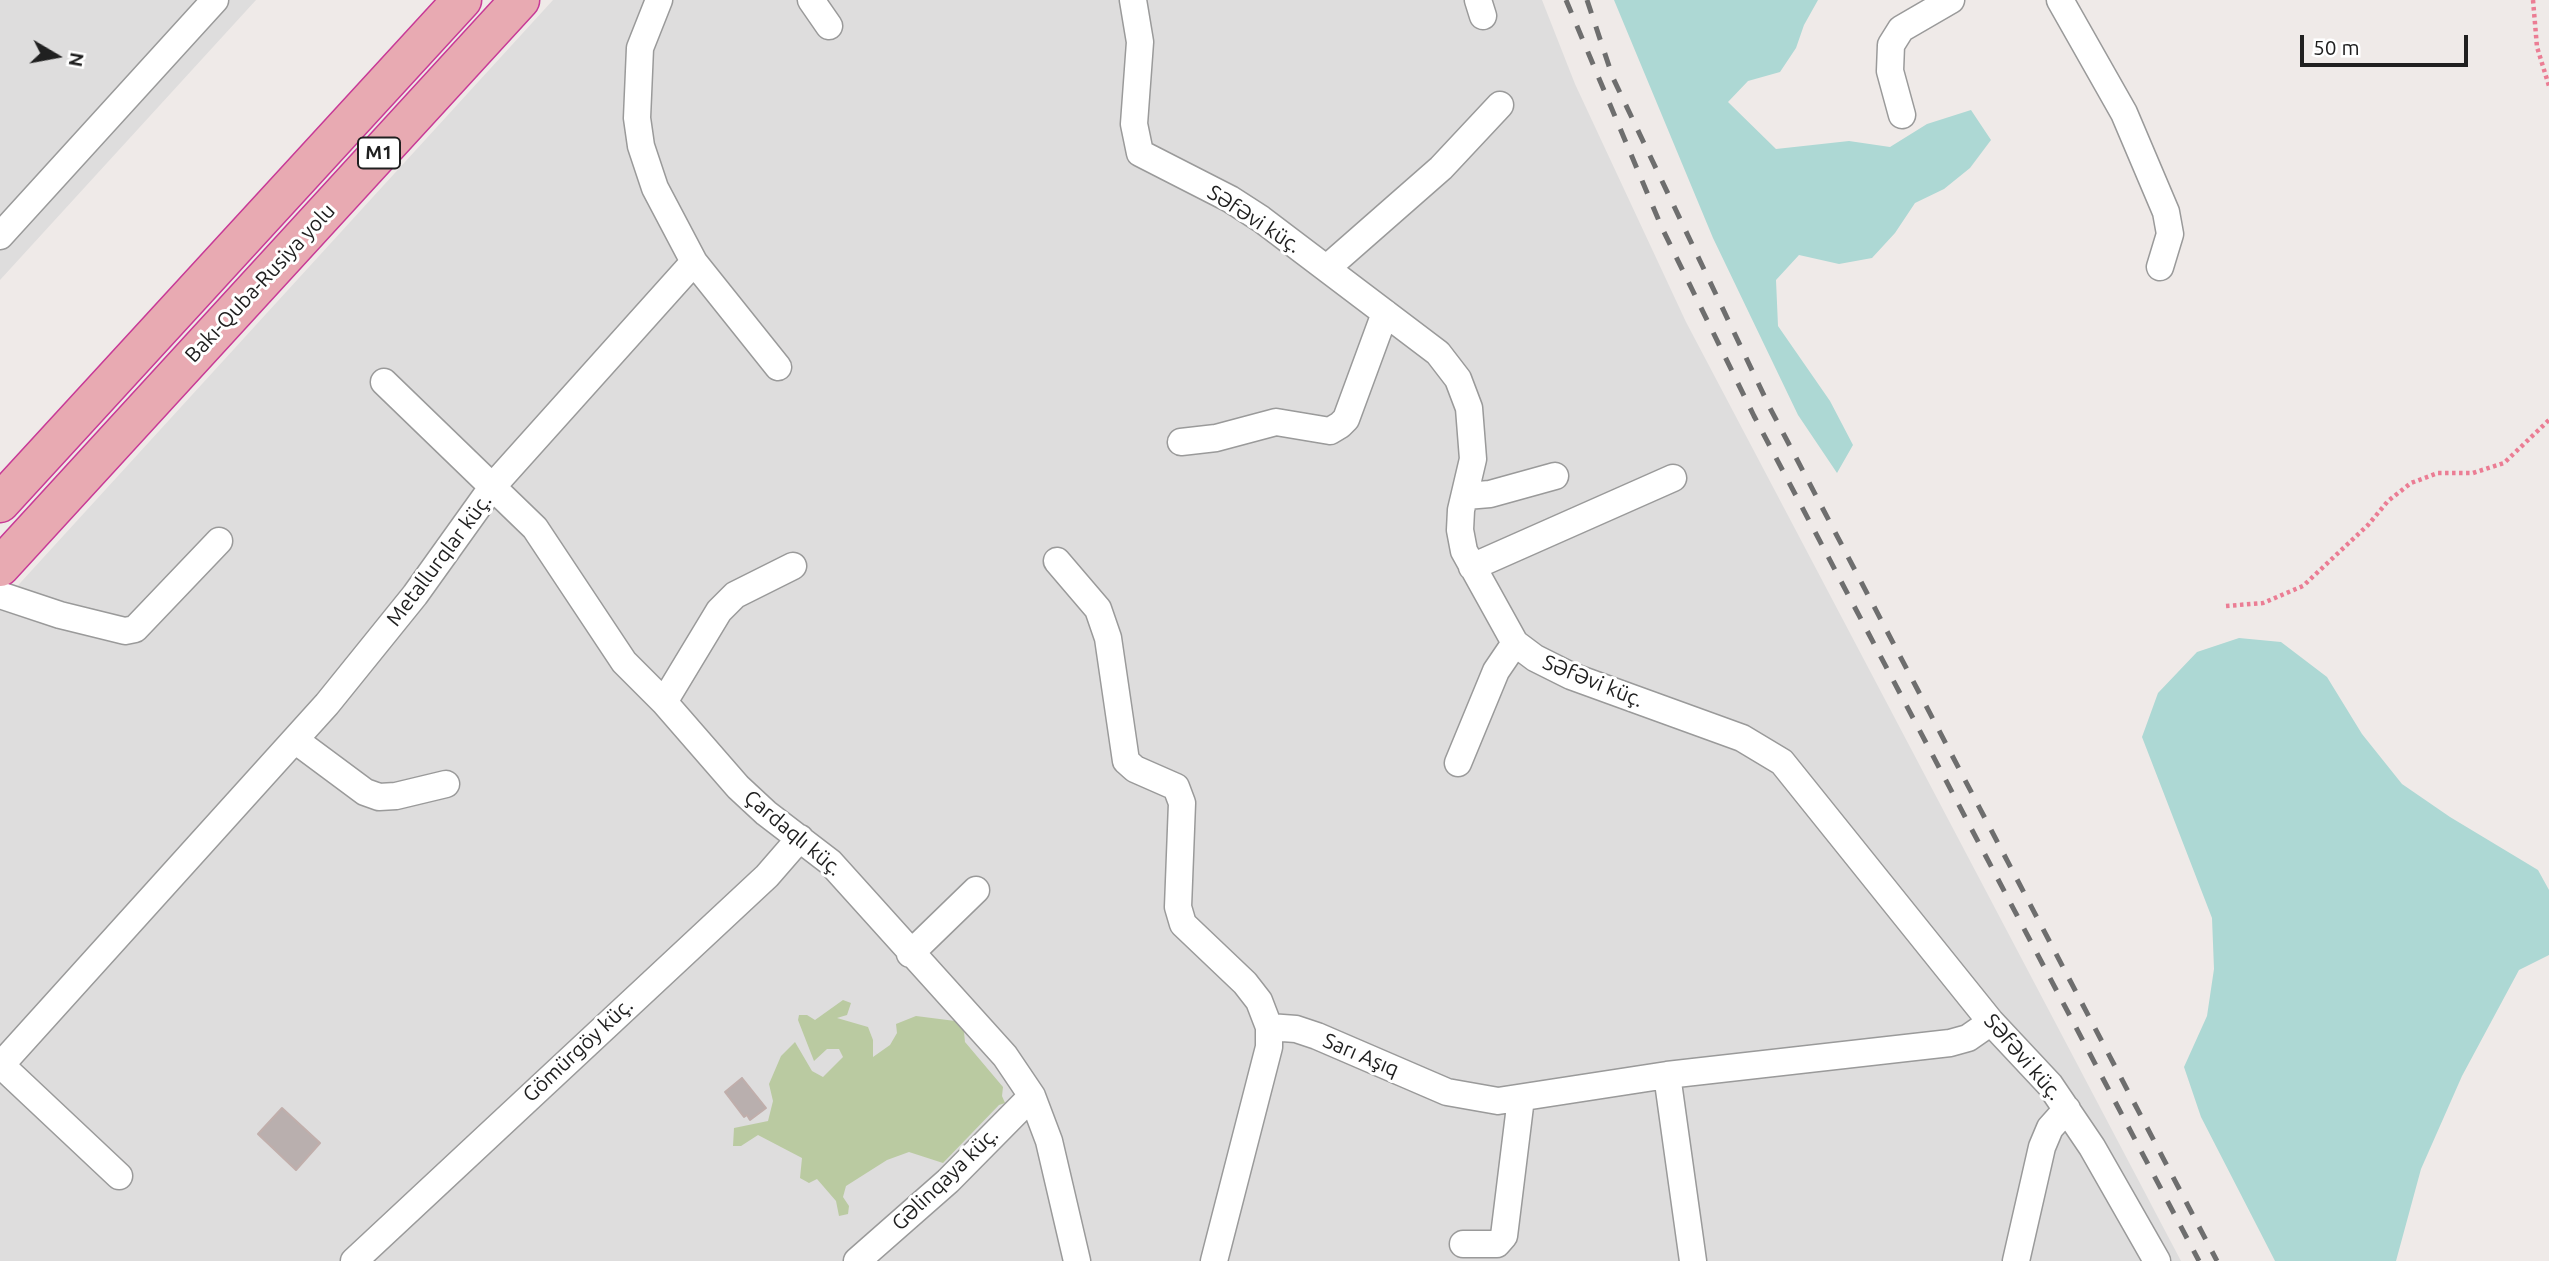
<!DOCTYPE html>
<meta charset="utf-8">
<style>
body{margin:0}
#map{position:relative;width:2549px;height:1261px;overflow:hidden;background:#efeae8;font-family:Ubuntu,sans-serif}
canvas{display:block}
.north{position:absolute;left:21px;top:21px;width:70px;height:70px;-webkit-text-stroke:5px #fff;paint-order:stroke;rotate:100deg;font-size:19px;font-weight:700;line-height:28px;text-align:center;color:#202020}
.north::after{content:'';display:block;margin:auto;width:24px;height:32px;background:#202020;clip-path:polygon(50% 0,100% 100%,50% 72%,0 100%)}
.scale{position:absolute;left:2300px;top:35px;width:168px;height:32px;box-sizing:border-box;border:4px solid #202020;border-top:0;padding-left:9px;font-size:21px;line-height:24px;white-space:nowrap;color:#202020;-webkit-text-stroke:5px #fff;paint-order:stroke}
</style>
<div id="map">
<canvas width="2549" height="1261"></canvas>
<div class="north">N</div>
<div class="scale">50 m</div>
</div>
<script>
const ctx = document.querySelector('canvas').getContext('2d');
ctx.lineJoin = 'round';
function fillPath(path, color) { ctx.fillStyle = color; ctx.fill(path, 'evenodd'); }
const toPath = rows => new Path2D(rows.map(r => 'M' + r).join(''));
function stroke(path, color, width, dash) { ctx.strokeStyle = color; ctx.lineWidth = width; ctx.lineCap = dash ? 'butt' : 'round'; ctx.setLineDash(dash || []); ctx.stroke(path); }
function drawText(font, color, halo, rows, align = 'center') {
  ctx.font = font + ' Ubuntu,sans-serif'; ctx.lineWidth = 6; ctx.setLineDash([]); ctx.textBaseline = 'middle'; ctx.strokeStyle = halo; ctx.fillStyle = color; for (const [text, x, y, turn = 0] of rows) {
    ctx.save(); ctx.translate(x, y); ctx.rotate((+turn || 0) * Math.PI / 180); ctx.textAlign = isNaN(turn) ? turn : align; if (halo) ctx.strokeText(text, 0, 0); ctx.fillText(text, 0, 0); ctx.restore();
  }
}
fillPath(toPath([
 [0,0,256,0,0,280],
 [553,0,1542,0,1575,84,1686,322,2181,1261,0,1261,0,605]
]), '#dedddd');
fillPath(toPath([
 [843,1000,851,1003,847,1015,837,1018,868,1027,873,1040,873,1057,890,1045,897,1033,896,1024,916,1016,963,1022,965,1042,1003,1087,1002,1096,1005,1103,999,1105,943,1163,909,1152,887,1160,846,1186,843,1197,849,1206,848,1214,839,1216,836,1201,817,1179,809,1183,800,1178,802,1158,758,1135,741,1146,733,1146,734,1128,768,1121,773,1101,769,1084,781,1056,795,1042,812,1071,823,1077,843,1057,839,1049,827,1049,814,1061,798,1020,799,1015,807,1015,815,1020]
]), '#bacaa1');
fillPath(toPath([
 [1614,0,1818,0,1804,25,1796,48,1780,72,1748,81,1728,102,1776,149,1849,141,1890,147,1927,124,1971,110,1991,140,1970,168,1944,189,1915,203,1895,233,1872,258,1839,264,1799,255,1776,280,1778,326,1830,401,1853,445,1837,473,1798,415,1713,238],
 [2239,638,2281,642,2327,677,2362,734,2402,784,2450,817,2538,870,2549,890,2549,955,2519,970,2462,1076,2421,1169,2396,1261,2275,1261,2201,1117,2184,1067,2207,1016,2214,969,2212,918,2142,737,2158,693,2197,652]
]), '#add8d4');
const building = toPath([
 [742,1078,766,1108,750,1120,747,1115,744,1117,725,1092,742,1078],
 [282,1108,320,1143,296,1170,258,1134,282,1108]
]);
fillPath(building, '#b9afae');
stroke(building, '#c0aeab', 2);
const minor = toPath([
 [811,0,829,26],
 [1133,0,1140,42,1134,124,1140,153,1230,199,1261,219,1438,353,1458,379,1469,408,1473,459,1461,510,1460,530,1464,551,1515,643,1535,658,1571,676,1742,738,1782,762,1991,1022,2050,1085,2092,1147,2157,1261],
 [1478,0,1483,16],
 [2060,0,2124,113,2166,212,2170,234,2160,267],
 [1902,115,1890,71,1891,45,1901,29,1951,0],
 [0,236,215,0],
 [694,262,778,367],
 [1327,268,1441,168,1500,105],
 [384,382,535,528,624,662,664,702,738,787,766,813,830,862,1005,1056,1032,1096,1049,1141,1077,1261],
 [1181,442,1216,438,1276,422,1330,431,1340,425,1346,419,1385,313],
 [1466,496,1490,494,1555,476],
 [1057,561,1098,609,1108,638,1126,761,1135,769,1176,787,1182,803,1178,907,1183,924,1245,983,1259,1001,1269,1027,1296,1029,1317,1036,1447,1092,1498,1101,1667,1075,1950,1043,1968,1038,1991,1022],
 [1472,567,1673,478],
 [0,595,60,615,125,631,135,629,219,541],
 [664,702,719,611,735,595,793,566],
 [295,740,365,792,379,797,396,796,446,784],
 [1458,763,1496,671,1515,643],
 [910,954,976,890],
 [1,1065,119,1176],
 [0,1066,327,704,415,595,493,486,694,262,655,188,641,146,637,118,640,48,659,0],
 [1667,1075,1693,1261],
 [1463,1244,1497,1244,1504,1236,1521,1098],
 [354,1261,767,876,800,838],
 [857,1261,948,1181,1032,1096],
 [1214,1261,1269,1047,1269,1027],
 [2016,1261,2042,1147,2050,1128,2067,1109]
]);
const trunk = toPath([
 [0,503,462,0],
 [0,567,520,0]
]);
stroke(minor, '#9a9a9a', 29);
stroke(trunk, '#c83a97', 41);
stroke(toPath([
 [2533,0,2537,47,2549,86],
 [2226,606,2263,603,2303,586,2368,525,2388,501,2411,483,2438,473,2473,473,2504,463,2549,420]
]), '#eb7d94', 4.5, [3.5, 3.5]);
stroke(minor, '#fff', 26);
stroke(trunk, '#e8aab2', 38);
stroke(toPath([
 [1566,0,1662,228,1754,416,2199,1261],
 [1587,0,1613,78,1770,408,2217,1261]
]), '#6e6e6e', 5, [14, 14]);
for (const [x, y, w] of [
 [379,153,42]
]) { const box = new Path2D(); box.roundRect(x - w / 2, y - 15.5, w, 31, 5); ctx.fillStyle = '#fff'; ctx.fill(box); stroke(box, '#202020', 2); }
drawText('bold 19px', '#202020', null, [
 ["M1",379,153]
]);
drawText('21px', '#202020', '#fff', [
 ["Səfəvi küç.",1254,219,33],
 ["Bakı-Quba-Rusiya yolu",260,283,-47],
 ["Metallurqlar küç.",439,560,-53],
 ["Səfəvi küç.",1593,681,22],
 ["Çardaqlı küç.",793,833,40],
 ["Gömürgöy küç.",578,1050,-43],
 ["Sarı Aşıq",1361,1055,23],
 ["Səfəvi küç.",2023,1057,49],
 ["Gəlinqaya küç.",945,1179,-44]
]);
</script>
